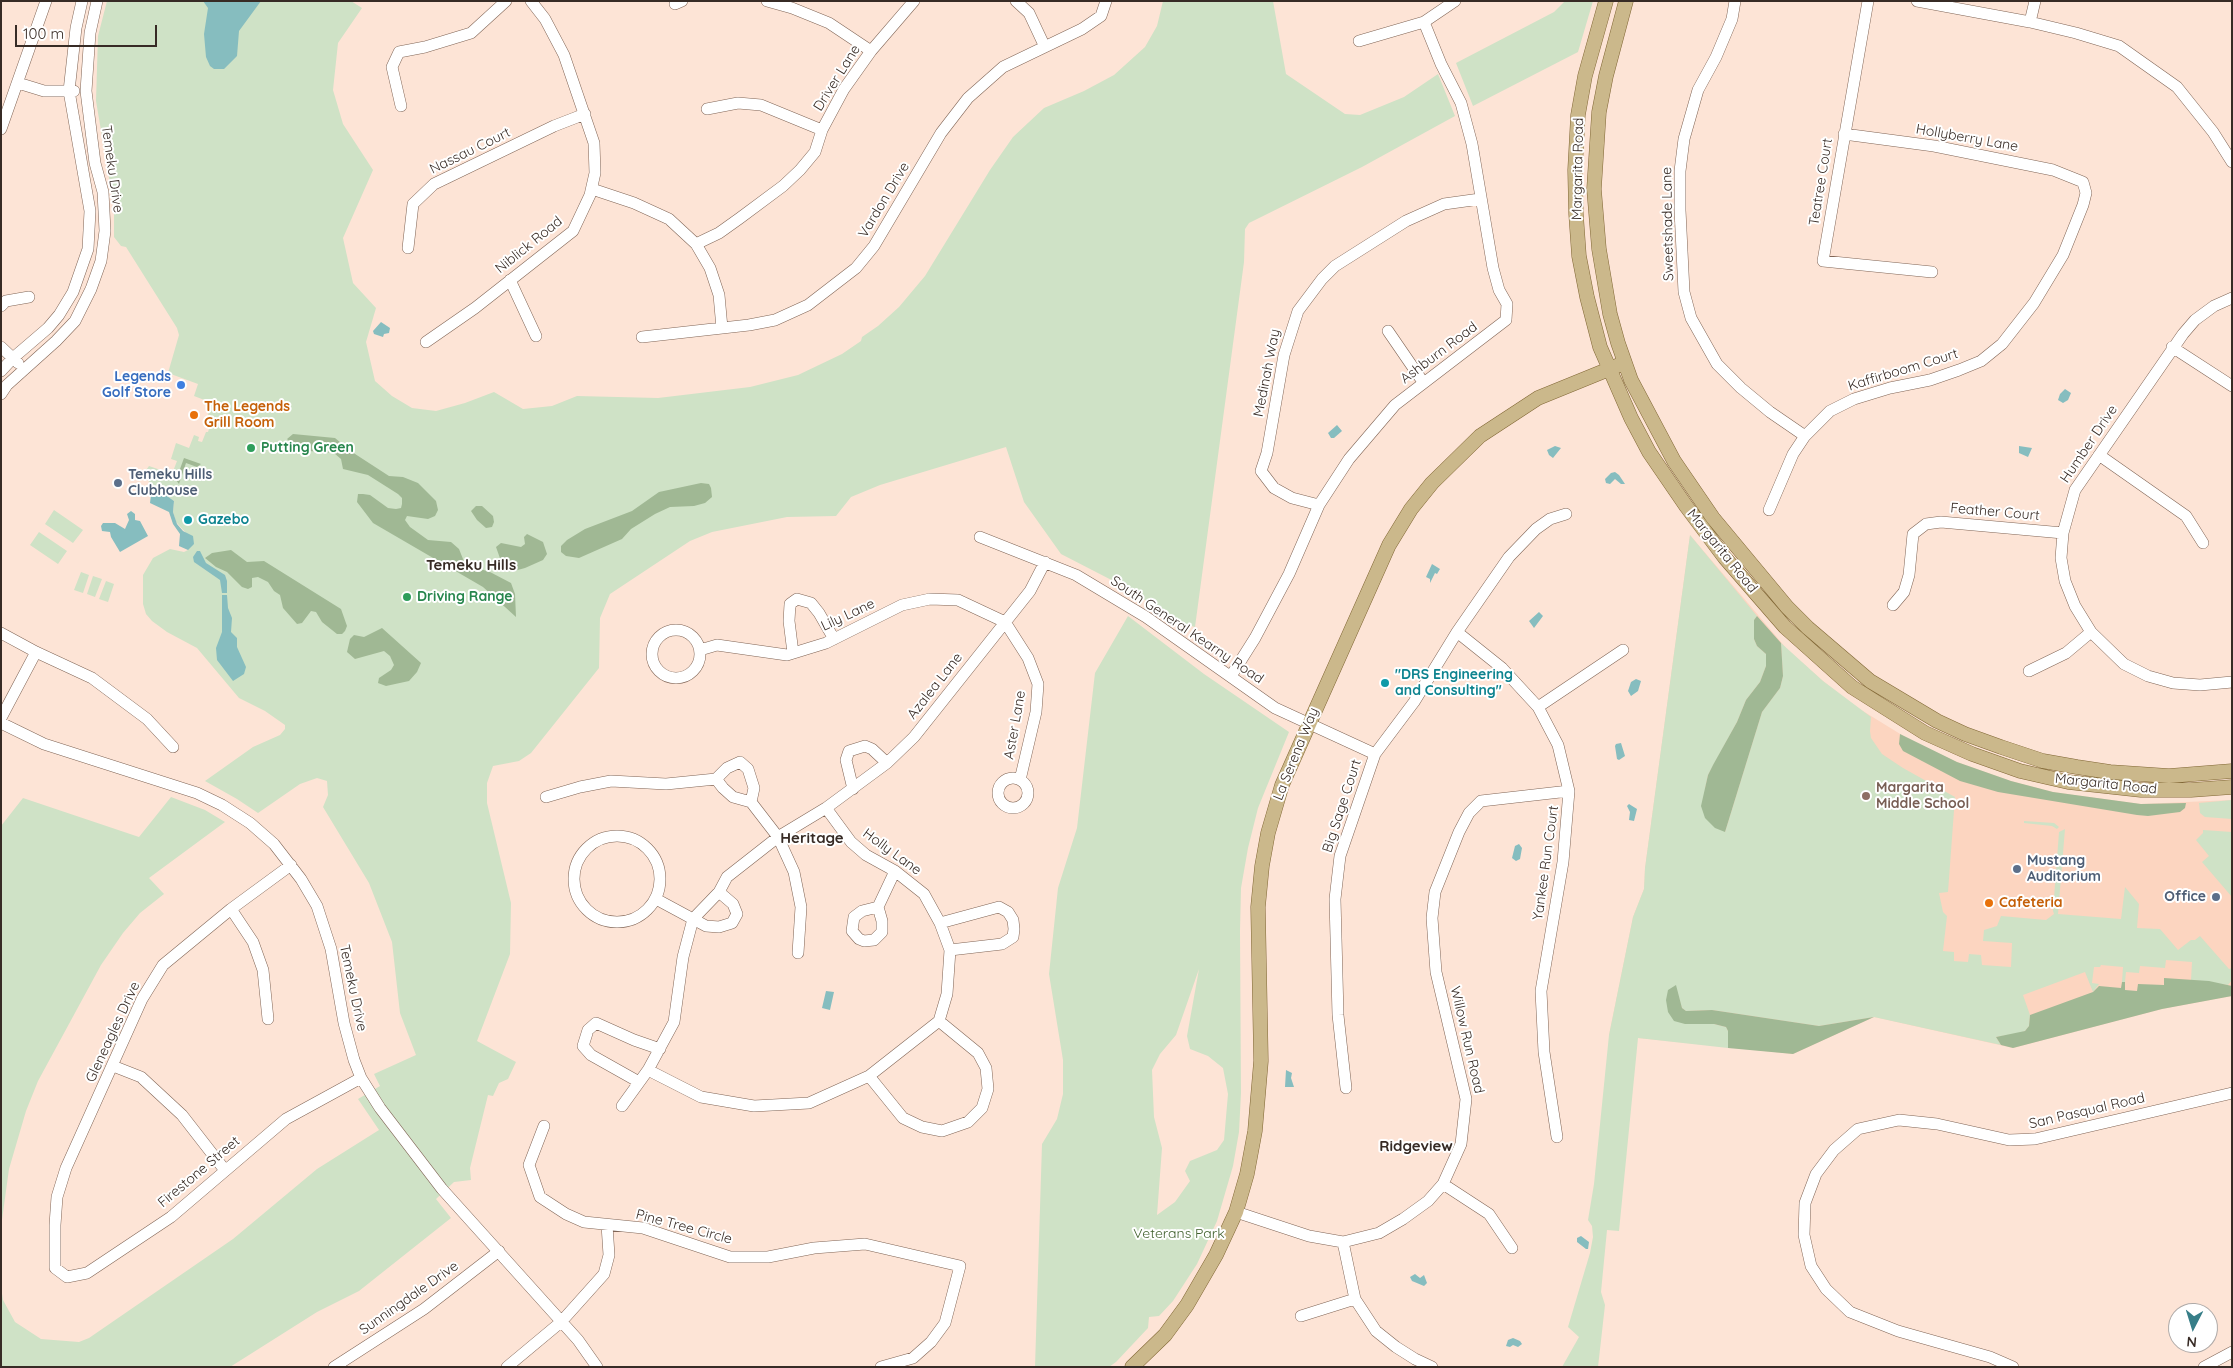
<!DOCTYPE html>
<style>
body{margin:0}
#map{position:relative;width:2233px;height:1368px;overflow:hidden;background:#fde4d6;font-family:Quicksand,sans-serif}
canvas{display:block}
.frame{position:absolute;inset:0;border:2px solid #372b25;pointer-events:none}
.north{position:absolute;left:2168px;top:1303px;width:50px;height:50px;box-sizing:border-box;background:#fff;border:1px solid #afaaa8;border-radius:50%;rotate:185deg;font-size:14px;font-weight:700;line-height:20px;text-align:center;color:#372b25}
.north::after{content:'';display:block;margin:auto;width:18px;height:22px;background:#377e88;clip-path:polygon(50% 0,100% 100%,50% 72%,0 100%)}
.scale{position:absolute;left:15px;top:25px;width:142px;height:22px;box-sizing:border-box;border:2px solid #372b25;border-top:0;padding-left:6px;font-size:15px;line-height:18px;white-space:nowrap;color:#372b25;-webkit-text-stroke:4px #fff;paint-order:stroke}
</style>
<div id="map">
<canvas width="2233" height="1368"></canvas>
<div class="frame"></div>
<div class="north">N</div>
<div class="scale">100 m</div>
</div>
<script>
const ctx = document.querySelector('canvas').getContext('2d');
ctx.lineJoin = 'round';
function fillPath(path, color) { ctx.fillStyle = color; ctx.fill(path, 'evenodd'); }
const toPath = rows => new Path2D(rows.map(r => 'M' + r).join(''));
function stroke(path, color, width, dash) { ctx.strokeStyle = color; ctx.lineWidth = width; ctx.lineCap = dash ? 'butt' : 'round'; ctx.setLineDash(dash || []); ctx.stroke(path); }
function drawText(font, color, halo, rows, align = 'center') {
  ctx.font = font + ' Quicksand,sans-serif'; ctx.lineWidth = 4; ctx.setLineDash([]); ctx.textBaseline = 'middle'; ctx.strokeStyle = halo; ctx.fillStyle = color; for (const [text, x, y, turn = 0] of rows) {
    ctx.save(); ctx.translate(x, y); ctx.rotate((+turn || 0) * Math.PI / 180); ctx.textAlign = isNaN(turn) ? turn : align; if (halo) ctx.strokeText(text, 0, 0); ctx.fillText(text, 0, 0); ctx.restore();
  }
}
fillPath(toPath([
 [1690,535,1787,649,1823,681,1858,708,1910,740,1957,762,2011,781,2053,792,2141,804,2232,800,2232,996,2162,1009,2013,1048,1874,1017,1793,1054,1609,1035,1633,917,1644,889,1645,868]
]), '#fcd5c0');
fillPath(toPath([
 [107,1,351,1,362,8,338,43,333,90,343,124,373,170,343,238,353,283,376,308,366,342,375,381,392,396,412,408,436,411,465,403,494,392,523,409,552,406,577,396,658,398,750,387,798,375,842,354,861,341,862,337,878,326,899,307,925,276,990,170,1013,137,1044,108,1084,91,1114,75,1145,47,1157,26,1163,1,1273,1,1286,74,1345,114,1360,115,1404,97,1438,74,1455,116,1362,167,1249,223,1245,229,1244,262,1195,627,1178,622,1127,588,1061,554,1024,502,1006,447,880,485,851,497,836,516,787,517,712,532,690,541,610,594,600,618,599,668,531,753,519,761,493,766,487,783,487,803,511,903,510,954,477,1041,516,1062,508,1079,499,1083,493,1096,488,1095,470,1168,471,1180,454,1182,436,1199,451,1218,393,1264,359,1291,317,1312,230,1367,1,1367,1,1287,3,1300,15,1322,41,1339,79,1342,89,1338,233,1239,317,1169,379,1130,358,1099,380,1086,374,1074,416,1055,400,1013,392,942,369,883,323,807,328,795,327,781,317,778,300,784,258,813,237,799,205,781,253,747,280,735,285,729,285,725,265,711,239,698,197,648,167,632,152,621,146,614,143,604,143,575,153,558,170,549,184,552,188,550,187,534,176,522,173,512,174,501,151,485,144,473,149,466,172,474,177,461,171,459,176,443,189,448,194,435,199,437,198,441,202,442,206,432,208,432,209,429,207,428,211,417,208,415,211,407,205,405,207,401,194,396,198,384,168,373,179,335,177,328,126,247,121,246,114,237,114,207,96,101,98,36],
 [1565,1,1593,1,1578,52,1473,106,1456,63,1554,12],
 [54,510,83,530,73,543,45,524],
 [39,532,67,551,58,564,30,545],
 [1690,535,1757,616,1754,620,1754,639,1757,646,1766,654,1766,666,1760,682,1746,700,1737,722,1708,775,1705,789,1725,832,1762,712,1780,688,1783,676,1781,643,1823,681,1871,717,1870,731,1871,738,1882,754,1903,768,1955,797,1948,892,1939,893,1943,912,1947,916,1943,951,1954,952,1954,961,1968,962,1969,954,1981,955,1982,965,2011,967,2012,943,1983,941,1984,930,1997,926,2001,916,2046,920,2054,914,2053,911,2059,832,2065,829,2058,914,2121,919,2125,887,2139,904,2137,928,2160,929,2178,950,2191,940,2195,940,2200,936,2229,969,2232,968,2232,980,2228,985,2191,980,2192,962,2166,960,2165,968,2140,966,2139,973,2126,972,2125,982,2122,982,2123,967,2101,965,2100,967,2094,967,2092,983,2099,984,2093,992,2085,972,2023,995,2030,1015,2029,1026,2025,1031,2020,1033,1996,1037,2001,1045,1874,1017,1819,1026,1712,1010,1686,1011,1682,1008,1675,985,1685,1024,1714,1024,1726,1027,1728,1031,1728,1048,1638,1038,1619,1231,1607,1230,1601,1292,1605,1305,1598,1367,1562,1367,1579,1337,1568,1327,1590,1253,1593,1237,1592,1226,1588,1220,1594,1184,1609,1035,1633,917,1644,889,1645,868],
 [81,572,89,575,83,593,74,590],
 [93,576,102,579,95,597,87,594],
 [106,581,114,584,108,602,99,599],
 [1128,616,1204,674,1289,732,1258,808,1248,848,1241,888,1240,931,1241,1093,1239,1132,1233,1166,1217,1221,1197,1264,1173,1301,1159,1316,1149,1317,1148,1328,1116,1362,1109,1367,1035,1367,1042,1144,1057,1119,1063,1094,1063,1060,1049,974,1058,888,1077,828,1095,673],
 [1199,969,1187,1036,1190,1049,1208,1056,1223,1068,1228,1094,1224,1140,1217,1150,1190,1161,1185,1171,1190,1181,1175,1202,1157,1215,1162,1148,1154,1117,1152,1070,1160,1054,1176,1035],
 [171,797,205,810,225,822,149,878,164,894,140,913,123,933,101,965,38,1081,26,1111,9,1169,1,1227,1,826,23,798,139,837],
 [2232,800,2232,819,2205,817,2200,813,2199,803],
 [2024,821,2054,823,2059,827,2057,829,2052,826,2024,823],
 [2203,830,2232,832,2232,897,2202,862,2209,856,2196,840,2203,833]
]), '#cfe2c6');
fillPath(toPath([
 [293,434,335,438,352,452,389,476,403,477,418,483,436,501,438,510,435,516,428,519,407,516,405,520,410,527,428,540,451,542,459,549,465,564,490,572,511,583,515,594,516,617,483,587,373,523,357,502,358,494,363,494,370,495,388,508,396,509,401,508,402,504,402,498,398,494,368,475,343,469,341,459,334,453,309,451,295,447,287,439],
 [184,458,201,464,197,467,186,463,179,484,176,480],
 [701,483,709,484,711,488,712,497,705,503,694,506,670,507,655,514,631,529,622,539,579,558,566,556,561,552,561,546,567,540,585,529,632,511,659,492],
 [476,506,482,506,493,516,494,522,492,527,486,528,477,520,471,511],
 [527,534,543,542,547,554,543,560,525,568,514,571,507,569,502,564,496,547,501,543,521,547,525,544,524,537],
 [231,550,247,562,264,561,341,609,347,626,345,631,342,634,337,634,322,622,316,612,311,611,302,623,297,624,283,608,280,595,274,591,268,582,258,577,252,578,252,587,248,589,242,587,227,572,216,567,205,558,212,553],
 [1757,616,1781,643,1783,676,1780,688,1762,712,1725,832,1715,828,1705,818,1701,806,1708,775,1713,765,1737,722,1746,700,1760,682,1766,666,1766,654,1757,646,1754,639,1754,620],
 [382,628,421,663,417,672,409,681,386,686,378,683,379,678,391,670,394,665,390,656,384,651,355,659,347,652,350,639,354,635,364,637],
 [1900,734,1957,762,2011,781,2053,792,2141,804,2186,803,2185,808,2180,812,2148,816,2137,815,1998,792,1960,781,1903,751,1899,744],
 [2164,978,2209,981,2232,986,2232,996,2162,1009,2013,1048,2001,1045,1996,1037,2025,1031,2029,1026,2030,1015,2093,992,2099,986,2121,988,2122,982,2125,982,2125,990,2137,991,2138,984,2164,985],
 [1676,985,1682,1008,1686,1011,1712,1010,1819,1026,1874,1017,1793,1054,1728,1048,1728,1031,1726,1027,1714,1024,1685,1024,1674,1021,1668,1012,1666,1000,1668,990]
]), '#a0b894');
fillPath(toPath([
 [203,1,261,1,239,31,237,56,224,69,214,69,210,66,206,57,204,34,208,8],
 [381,322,390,328,389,333,384,334,383,337,374,334,373,331],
 [2065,389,2071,393,2068,400,2063,403,2058,400,2060,394],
 [1337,425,1342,431,1334,438,1331,438,1328,433],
 [1555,446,1561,448,1553,458,1549,455,1547,450],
 [2019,446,2032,448,2028,457,2019,453],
 [1615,472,1619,475,1625,484,1621,484,1615,479,1610,484,1606,483,1605,479,1611,473],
 [157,490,166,491,167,496,174,501,173,512,177,524,183,531,193,536,194,544,188,550,179,546,180,534,173,524,169,512,150,503,151,495,156,494],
 [131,511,135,514,135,520,140,521,148,536,120,552,111,537,110,532,102,531,101,526,103,523,115,523,125,529,129,520,127,514],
 [197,551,200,551,206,563,225,575,227,581,227,593,222,593,220,580,194,562,193,557],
 [1432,564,1440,569,1437,574,1435,573,1430,583,1430,579,1426,577],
 [222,595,227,595,228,608,232,618,231,632,237,638,237,647,246,667,244,674,233,681,217,660,216,648,222,632],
 [1539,612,1543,616,1534,628,1529,621],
 [1636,679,1641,681,1638,691,1631,696,1628,691,1631,682],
 [1621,743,1625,756,1619,760,1617,759,1615,746,1616,744],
 [1629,804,1637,809,1634,821,1629,820,1630,812,1627,806],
 [1519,844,1522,848,1520,859,1516,861,1512,858,1515,846],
 [826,991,834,992,830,1010,822,1008],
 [1286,1070,1292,1073,1291,1078,1294,1087,1285,1087],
 [1581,1236,1589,1242,1588,1249,1586,1249,1577,1242,1577,1238],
 [1415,1274,1420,1278,1424,1275,1427,1283,1424,1286,1412,1281,1410,1277],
 [1513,1338,1520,1341,1522,1344,1518,1347,1513,1345,1510,1347,1506,1346,1508,1340]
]), '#86bdbf');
const minor = toPath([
 [767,1,792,8,829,23,871,51],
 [1016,1,1029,13,1044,45],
 [1735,1,1732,19,1716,57,1698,90,1684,139,1680,171,1680,210,1684,292,1691,318,1717,364,1741,388,1770,412,1805,436],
 [1868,1,1823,261,1932,272],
 [1917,1,2030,22,2076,33,2119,46,2177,87,2213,132,2232,162],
 [675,4,682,1],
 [2030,22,2035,1],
 [1359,41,1424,22,1455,1],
 [18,83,44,91,74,91],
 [401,106,392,67,399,52,425,47,471,33,506,1],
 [707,109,738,103,761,105,822,130],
 [1,129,46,1],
 [592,189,634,203,669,219,696,244,710,268,719,295,722,328],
 [696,244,719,233,740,218,783,186,800,170,815,152,822,130,844,89,871,51,914,1],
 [408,248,413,204,434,184,554,126,585,114],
 [510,280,536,336],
 [2232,298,2214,306,2195,320,2183,334,2075,490,2063,533,2061,558,2065,581,2075,606,2091,632,2124,664,2148,676,2173,683,2200,685,2232,682],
 [1,306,6,301,29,297],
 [1388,331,1423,382],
 [642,337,749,325,775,320,808,305,856,268,874,246,941,133,968,98,1003,67,1082,29,1101,16,1106,1],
 [426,342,475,308,573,231,590,195,595,173,594,143,564,55,545,19,531,1],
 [1,347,18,363],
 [2172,347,2232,386],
 [1,371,13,358,48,328,59,315,73,292,88,249,90,211,69,91,76,28,82,1],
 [1,394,7,385,56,341,75,321,91,289,101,261,105,231,103,192,95,163,86,91,90,33,97,1],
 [2099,455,2186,516,2203,543],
 [1319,505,1292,498,1274,488,1261,471,1267,453,1284,355,1298,311,1322,279,1335,266,1406,221,1444,204,1480,199],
 [1769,510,1793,454,1805,436,1830,411,1854,399,1890,388,1930,380,1959,370,1981,361,2002,344,2034,303,2063,255,2083,205,2086,193,2083,182,2053,170,1934,146,1844,134],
 [980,537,1076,575,1146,617,1275,708,1375,754],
 [1893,605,1904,592,1909,575,1913,534,1926,524,1941,522,2063,533],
 '652 654a24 24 0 1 1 48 0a24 24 0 1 1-48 0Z',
 [1457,632,1502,668,1538,707,1558,745,1569,791,1563,862,1541,991,1544,1052,1557,1137],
 [1,633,36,652,92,678,147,719,173,747],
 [700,650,717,645,787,655,826,643,902,605,930,599,958,600,1005,622,1028,658,1038,684,1036,712,1020,780],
 [793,653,789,621,790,604,797,599,811,603,819,613,834,639],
 [2029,671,2066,653,2091,632],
 [1231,676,1255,638,1289,574,1319,505,1349,459,1395,405,1506,320,1507,304,1499,290,1493,268,1472,144,1461,103,1441,64,1424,22],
 [1538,707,1623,650],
 [1,718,36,652],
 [1,723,44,744,197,793,222,805,250,823,274,844,301,879,317,906,331,949,344,1023,354,1060,361,1078,380,1108,442,1189,578,1340,597,1367],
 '998 793a15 15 0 1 1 30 0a15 15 0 1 1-30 0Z',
 [853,789,846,760,849,751,865,746,872,749,887,763],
 [546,797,580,787,611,781,666,784,716,779],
 [751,802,733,797,723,788,716,779,727,768,740,762,748,769,754,788,751,802,778,837,794,872,801,907,798,953],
 [826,808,887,763,914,737,1030,591,1045,562],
 '574 879a43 43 0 1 1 86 0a43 43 0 1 1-86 0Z',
 [291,865,231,909,163,965,142,999,66,1168,57,1197,55,1225,55,1268,67,1277,87,1273,171,1217,286,1119,361,1078],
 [656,899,706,926,719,927,732,923,737,914,733,904,719,892],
 [878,907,882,921,882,932,874,940,864,941,859,939,852,931,854,917,862,911,878,907],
 [878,907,895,871],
 [231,909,253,942,263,970,268,1019],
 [940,923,999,907,1008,912,1013,920,1014,929,1013,937,1002,944,950,950],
 [113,1066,141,1077,182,1115,224,1169],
 [869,1076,903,1118,922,1127,942,1131,968,1122,982,1108,988,1089,986,1068,978,1053,939,1021],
 [639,1082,591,1055,583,1046,588,1030,596,1023,634,1040,660,1049],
 [1346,1088,1338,1015,1335,899,1340,856,1375,754,1414,702,1457,632,1509,557,1536,529,1550,519,1566,514],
 [622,1106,648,1070,674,1022,683,957,693,919,719,892,727,877,778,837,826,808,851,842,866,855,895,871,924,894,940,923,950,950,947,994,939,1021,869,1076,809,1103,754,1106,701,1097,648,1070],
 [544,1126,529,1165,540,1197,566,1214,584,1222,643,1228,730,1257,768,1257,814,1248,865,1244,960,1266,945,1323,931,1342,913,1358,881,1367],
 [1443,1184,1489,1214,1512,1248],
 [1236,1212,1309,1236,1343,1242,1379,1233,1403,1219,1428,1201,1443,1184,1461,1144,1466,1099,1436,972,1432,918,1435,892,1459,832,1469,813,1481,801,1569,791],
 [1343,1242,1355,1299,1376,1331,1396,1347,1415,1359,1432,1367],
 [1301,1316,1355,1299],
 [334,1367,424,1309,499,1251],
 [507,1367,561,1322,604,1274,609,1255,607,1225],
 [2013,1367,1990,1357,1898,1331,1850,1312,1826,1289,1811,1266,1804,1235,1805,1203,1816,1174,1834,1150,1858,1129,1899,1120,1937,1124,2009,1140,2035,1139,2232,1093],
 [2204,1367,2232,1352]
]);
const major = toPath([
 [1606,1,1585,76,1578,115,1575,170,1576,214,1579,256,1587,297,1600,347,1631,418,1649,452,1686,506,1725,558,1785,627,1852,687,1925,733,1972,754,2020,771,2068,782,2141,790,2191,790,2232,787],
 [1626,1,1606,76,1599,112,1594,189,1599,249,1610,314,1618,343,1631,380,1674,461,1713,518,1787,607,1808,628,1870,681,1937,721,1965,734,2001,747,2043,761,2077,767,2110,772,2169,776,2232,771],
 [1132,1367,1165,1335,1187,1305,1216,1255,1236,1212,1247,1174,1255,1131,1261,1061,1258,907,1262,866,1268,833,1282,785,1389,545,1411,509,1432,483,1480,436,1538,398,1624,363]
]);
stroke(minor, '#806556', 12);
stroke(major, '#816735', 15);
stroke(minor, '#fff', 11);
stroke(major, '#cbb88b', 14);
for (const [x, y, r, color] of [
 [181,385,5,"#3f7fe0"],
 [194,415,5,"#e8710a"],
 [251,448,5,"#2e9e5b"],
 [118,483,5,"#5c6f8a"],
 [188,520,5,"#0f9aa8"],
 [407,597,5,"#2e9e5b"],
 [1385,683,5,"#0f9aa8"],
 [1866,796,5,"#8d6e63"],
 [2017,869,5,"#5c6f8a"],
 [2216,897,5,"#5c6f8a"],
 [1989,903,5,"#e8710a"]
]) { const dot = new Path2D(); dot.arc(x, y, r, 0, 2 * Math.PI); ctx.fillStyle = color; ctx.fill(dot); stroke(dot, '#fff', 2); }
drawText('14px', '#372b25', '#fff', [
 ["Driver Lane",837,78,-58],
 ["Hollyberry Lane",1967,138,10],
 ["Nassau Court",470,151,-26],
 ["Temeku Drive",112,169,82],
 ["Margarita Road",1578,169,-89],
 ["Teatree Court",1821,182,-81],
 ["Vardon Drive",884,200,-59],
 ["Sweetshade Lane",1668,224,-91],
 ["Niblick Road",529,245,-39],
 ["Ashburn Road",1439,353,-37],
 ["Kaffirboom Court",1903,370,-17],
 ["Medinah Way",1267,373,-79],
 ["Humber Drive",2089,444,-56],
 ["Feather Court",1995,512,5],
 ["Margarita Road",1722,551,51],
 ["Lily Lane",848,615,-25],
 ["South General Kearny Road",1187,630,34],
 ["Azalea Lane",935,686,-52],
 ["Aster Lane",1015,725,-80],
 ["La Serena Way",1296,754,-68],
 ["Margarita Road",2106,784,6],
 ["Big Sage Court",1342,806,-72],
 ["Holly Lane",892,852,36],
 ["Yankee Run Court",1546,863,-82],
 ["Temeku Drive",353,988,78],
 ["Gleneagles Drive",113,1032,-65],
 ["Willow Run Road",1467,1040,77],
 ["San Pasqual Road",2087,1111,-13],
 ["Firestone Street",199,1172,-40],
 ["Pine Tree Circle",684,1227,15],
 ["Sunningdale Drive",409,1298,-35]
]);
drawText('bold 14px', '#366cbe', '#fff', [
 ["Legends",171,377],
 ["Golf Store",171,393]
], 'right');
drawText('bold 14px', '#c56008', '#fff', [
 ["The Legends",204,407],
 ["Grill Room",204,423],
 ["Cafeteria",1999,903]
], 'left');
drawText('bold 14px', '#27864d', '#fff', [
 ["Putting Green",261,448],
 ["Driving Range",417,597]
], 'left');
drawText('bold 14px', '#4e5e75', '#fff', [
 ["Temeku Hills",128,475],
 ["Clubhouse",128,491],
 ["Mustang",2027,861],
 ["Auditorium",2027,877],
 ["Office",2206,897,"right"]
], 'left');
drawText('bold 14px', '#0d838f', '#fff', [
 ["Gazebo",198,520],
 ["\"DRS Engineering",1395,675],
 ["and Consulting\"",1395,691]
], 'left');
drawText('bold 14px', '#785e54', '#fff', [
 ["Margarita",1876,788],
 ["Middle School",1876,804]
], 'left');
drawText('14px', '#40602d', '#fff', [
 ["Veterans Park",1179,1234]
]);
drawText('bold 15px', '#372b25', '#fff', [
 ["Temeku Hills",471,565],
 ["Heritage",812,838],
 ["Ridgeview",1416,1146]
]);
</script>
